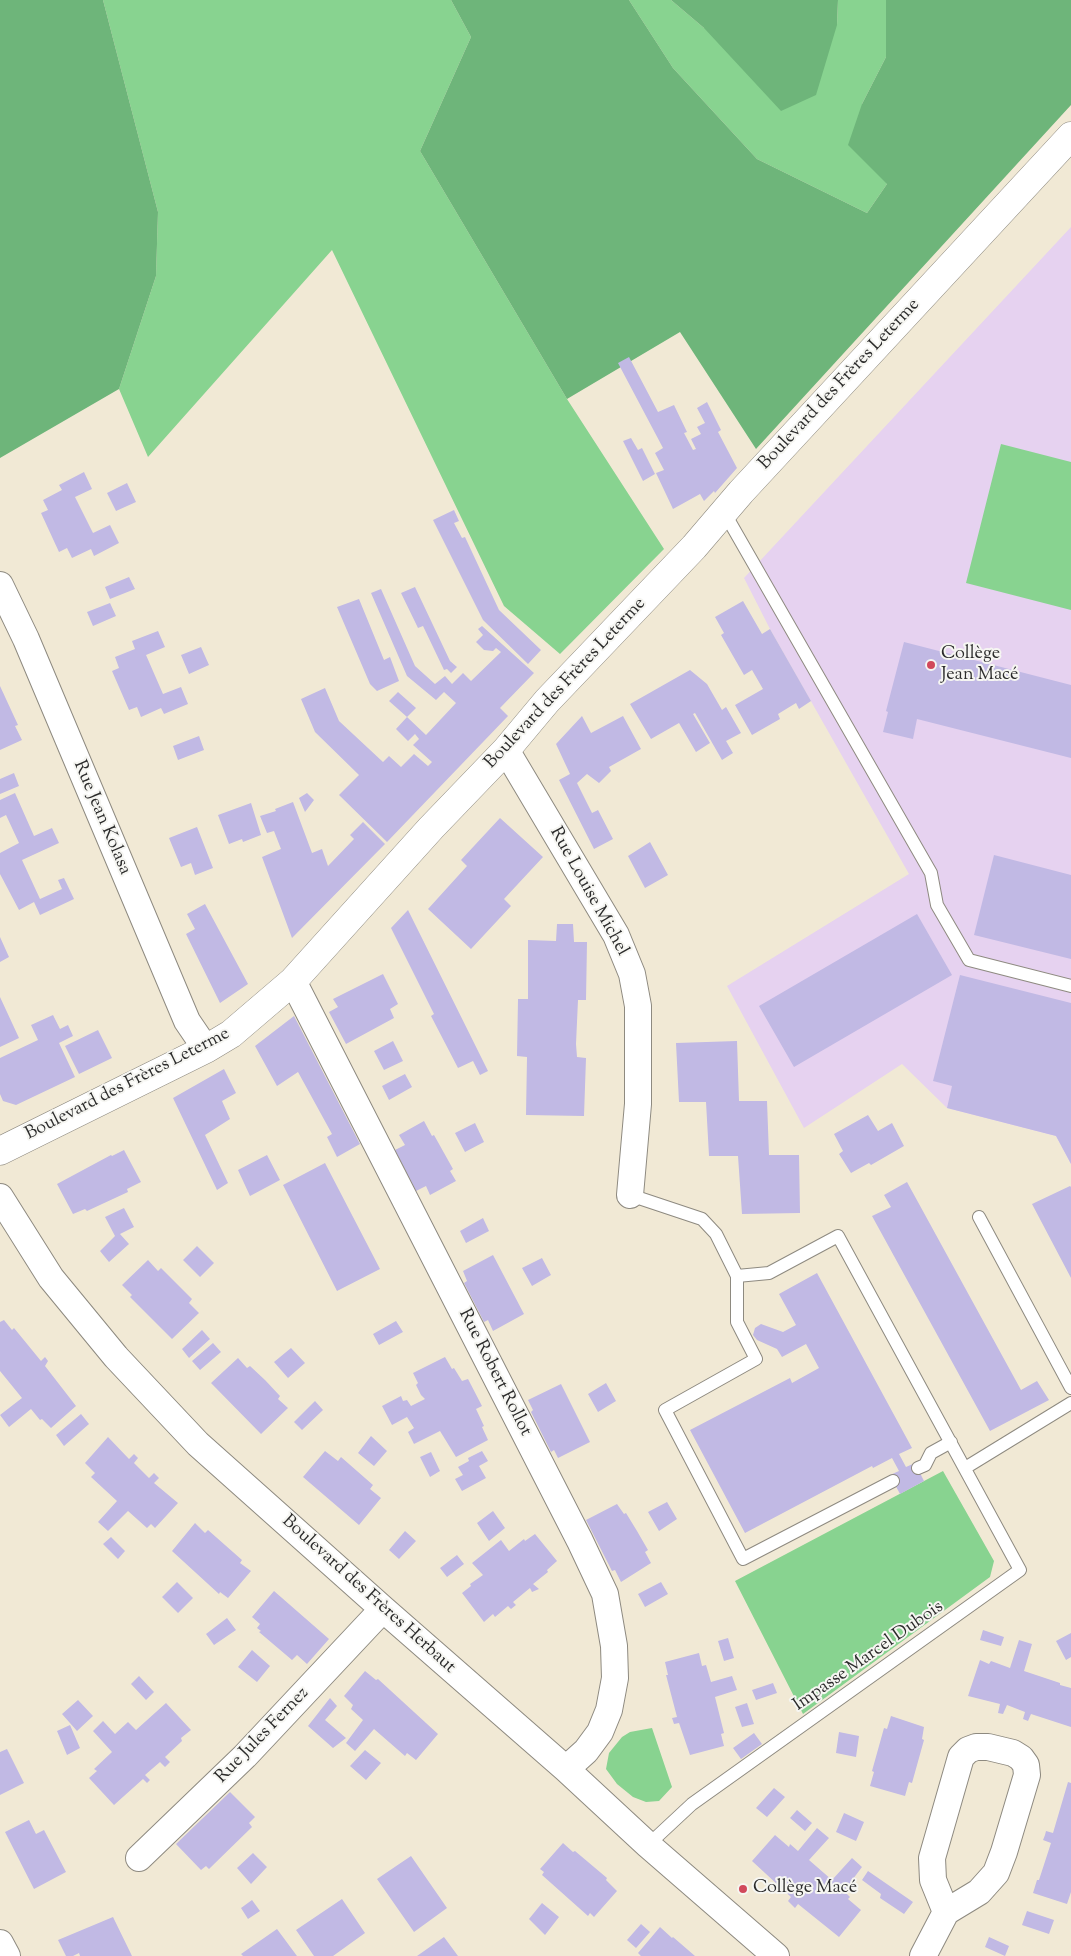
<!DOCTYPE html>
<meta charset="utf-8">
<style>
body{margin:0}
canvas{display:block;background:#f1e9d5}
</style>
<canvas width="1071" height="1956"></canvas>
<script>
const ctx = document.querySelector('canvas').getContext('2d');
ctx.lineJoin = 'round';
function fillPath(path, color) { ctx.fillStyle = color; ctx.fill(path, 'evenodd'); }
const toPath = rows => new Path2D(rows.map(r => 'M' + r).join(''));
function stroke(path, color, width, dash) { ctx.strokeStyle = color; ctx.lineWidth = width; ctx.lineCap = dash ? 'butt' : 'round'; ctx.setLineDash(dash || []); ctx.stroke(path); }
function drawText(font, color, halo, rows, align = 'center') {
  ctx.font = font + ' "Sorts Mill Goudy",serif'; ctx.lineWidth = 4; ctx.setLineDash([]); ctx.textBaseline = 'middle'; ctx.strokeStyle = halo; ctx.fillStyle = color; for (const [text, x, y, turn = 0] of rows) {
    ctx.save(); ctx.translate(x, y); ctx.rotate((+turn || 0) * Math.PI / 180); ctx.textAlign = isNaN(turn) ? turn : align; if (halo) ctx.strokeText(text, 0, 0); ctx.fillText(text, 0, 0); ctx.restore();
  }
}
fillPath(toPath([
 [1071,227,1071,1164,1056,1136,947,1108,902,1064,804,1128,727,986,909,874,770,629,744,578]
]), '#e6d2f0');
fillPath(toPath([
 [103,0,451,0,471,37,420,151,567,399,664,549,560,654,504,606,332,250,148,457,119,389,156,276,158,212],
 [629,0,671,0,704,28,837,25,838,0,886,0,886,57,862,104,887,184,867,213,757,159,673,68],
 [1001,444,1071,462,1071,610,966,583],
 [943,1471,994,1561,990,1577,803,1714,735,1581],
 [652,1728,672,1787,659,1801,646,1802,633,1797,617,1784,606,1769,609,1753,622,1737,630,1732]
]), '#88d390');
fillPath(toPath([
 [0,0,103,0,158,212,156,276,119,389,0,458],
 [451,0,629,0,673,68,757,159,867,213,887,184,848,145,862,104,886,57,886,0,1071,0,1071,105,756,449,680,332,567,399,420,151,471,37],
 [671,0,838,0,837,25,816,95,781,111,704,28]
]), '#6eb57a');
fillPath(toPath([
 [629,357,658,412,674,405,687,432,684,433,693,450,696,449,691,439,701,434,697,427,705,423,697,408,707,402,721,430,718,432,737,468,715,493,714,491,704,501,700,494,673,509,656,473,664,470,655,453,663,448,618,363],
 [631,438,638,450,642,448,655,474,643,481,623,441],
 [84,472,92,489,75,497,93,533,110,525,119,543,94,556,91,549,72,558,67,548,59,552,41,513,48,510,43,500,62,490,59,485],
 [127,483,136,502,116,511,107,493],
 [454,510,459,521,454,523,462,538,465,537,499,610,541,650,528,664,483,620,433,520],
 [129,577,135,589,110,599,105,587],
 [415,587,450,661,457,667,451,673,447,669,444,670,423,626,418,628,401,593],
 [381,589,415,666,435,684,445,676,452,684,463,673,471,681,501,652,496,648,493,651,484,650,476,642,483,635,478,629,482,626,534,673,500,708,508,716,387,842,339,795,359,775,315,732,301,699,325,688,339,721,383,762,389,756,401,767,414,754,428,766,432,762,413,745,419,739,415,734,408,741,396,729,407,717,426,735,456,703,444,692,436,700,407,676,371,593],
 [359,599,384,660,390,657,399,681,377,691,370,684,337,607],
 [743,601,762,634,770,629,811,701,799,709,796,703,778,714,780,719,752,735,735,705,763,689,752,670,744,675,721,635,724,633,715,617],
 [110,603,116,616,93,626,87,612],
 [158,631,165,647,146,655,163,694,181,687,188,704,164,714,161,708,141,717,137,707,129,710,112,671,119,668,115,657,135,649,132,641],
 [904,642,1071,685,1071,758,917,719,913,739,883,732,888,712,886,711],
 [201,647,209,665,189,674,181,655],
 [690,670,707,684,722,710,726,707,741,733,726,741,733,753,722,760,695,713,693,714,710,743,696,752,679,723,651,739,630,704],
 [0,686,18,725,15,726,22,740,0,750],
 [398,692,416,708,407,717,389,701],
 [582,716,591,733,623,716,641,749,609,767,611,771,599,783,587,774,577,783,592,813,598,810,613,839,594,849,559,780,570,774,556,744],
 [199,736,204,750,178,760,173,746],
 [14,773,19,786,0,794,0,779],
 [15,793,34,836,52,828,59,843,22,860,40,899,62,889,58,880,64,878,74,899,40,915,34,902,19,910,0,874,0,853,19,843,6,815,0,818,0,800],
 [307,793,314,800,305,812,299,798],
 [293,802,312,853,322,849,328,866,354,839,350,835,363,822,385,844,292,938,262,857,281,849,274,831,267,833,260,816,276,811,275,809],
 [251,803,261,835,243,842,242,839,229,844,218,815],
 [500,818,543,857,504,899,511,906,471,949,428,909,467,866,461,860],
 [197,827,213,868,195,875,191,863,181,867,169,838],
 [650,842,668,875,645,888,628,856],
 [994,855,1071,875,1071,959,974,935],
 [205,904,248,984,220,1003,186,934,195,929,187,914],
 [408,910,488,1071,480,1075,473,1061,458,1068,431,1016,434,1014,391,928],
 [917,914,952,975,794,1067,759,1006],
 [557,924,573,924,574,942,587,942,586,1000,578,1000,576,1044,577,1057,586,1058,584,1116,526,1115,527,1057,517,1056,518,999,528,999,528,940,556,941],
 [0,937,9,957,0,962],
 [383,974,398,1004,390,1009,394,1018,346,1044,329,1012,338,1007,333,999],
 [960,975,1071,1003,1071,1164,1056,1136,947,1108,952,1086,933,1081],
 [0,997,19,1038,0,1047],
 [53,1015,60,1029,68,1025,73,1036,59,1043,75,1077,16,1105,3,1101,0,1094,0,1058,38,1040,31,1025],
 [294,1016,360,1144,337,1157,327,1137,332,1134,298,1072,277,1086,255,1046],
 [98,1030,112,1058,79,1074,65,1046],
 [393,1041,403,1061,384,1070,374,1051],
 [737,1041,739,1101,767,1101,769,1155,799,1155,800,1213,742,1214,738,1156,709,1156,706,1102,679,1102,676,1043],
 [224,1069,236,1093,222,1101,230,1119,205,1135,228,1183,217,1190,173,1098],
 [405,1074,412,1087,389,1100,382,1086],
 [868,1115,878,1131,892,1123,904,1146,871,1165,869,1163,851,1173,839,1154,843,1151,834,1134],
 [424,1121,432,1136,434,1135,453,1169,450,1171,456,1181,430,1195,426,1186,416,1191,395,1150,405,1145,399,1135],
 [475,1123,484,1142,465,1152,455,1133],
 [124,1150,141,1182,127,1189,128,1192,87,1211,85,1209,73,1214,57,1184,111,1155,112,1156],
 [267,1155,280,1180,250,1196,238,1170],
 [325,1163,380,1269,337,1291,283,1185],
 [907,1182,1021,1390,1037,1381,1049,1400,990,1431,872,1216,891,1207,884,1195],
 [1070,1186,1071,1187,1071,1278,1032,1204],
 [124,1208,134,1227,120,1234,129,1244,109,1262,100,1251,115,1236,105,1217],
 [483,1218,489,1231,466,1243,460,1231],
 [197,1246,214,1263,200,1277,183,1260],
 [493,1255,524,1314,493,1331,488,1320,484,1322,464,1283,467,1281,463,1271],
 [542,1258,551,1275,532,1286,522,1268],
 [148,1260,158,1271,161,1268,192,1299,189,1303,199,1313,172,1339,130,1297,132,1295,122,1285],
 [817,1273,912,1448,899,1454,906,1467,915,1463,924,1481,900,1494,890,1475,899,1471,892,1458,873,1468,872,1466,745,1533,690,1430,790,1378,792,1383,819,1368,806,1344,782,1357,777,1349,757,1340,753,1335,755,1328,761,1324,783,1332,796,1325,779,1294],
 [4,1320,12,1330,14,1328,41,1361,45,1357,48,1361,45,1366,76,1406,51,1428,42,1419,40,1420,31,1409,9,1427,0,1415,22,1398,0,1371,0,1322],
 [396,1321,403,1332,379,1345,373,1334],
 [202,1330,210,1339,189,1358,182,1349],
 [213,1343,221,1352,200,1370,192,1361],
 [291,1348,305,1363,288,1378,274,1362],
 [445,1357,452,1369,454,1368,462,1381,468,1379,482,1406,476,1409,484,1426,482,1427,488,1440,456,1457,440,1431,414,1444,408,1432,414,1428,407,1417,392,1425,382,1406,401,1396,403,1401,407,1400,411,1406,425,1399,421,1395,416,1385,418,1383,413,1373],
 [238,1358,247,1368,250,1366,265,1380,280,1396,278,1399,288,1408,261,1434,211,1383],
 [606,1383,616,1401,598,1412,588,1394],
 [561,1384,590,1442,558,1458,554,1450,551,1452,531,1412,533,1410,528,1400],
 [315,1401,323,1410,302,1430,294,1422],
 [81,1414,89,1424,64,1446,56,1435],
 [371,1436,387,1451,374,1466,358,1453],
 [108,1437,129,1459,134,1454,138,1458,134,1463,149,1478,154,1473,159,1478,154,1483,178,1503,155,1528,151,1524,147,1528,128,1511,108,1531,98,1522,117,1501,91,1477,95,1473,85,1463],
 [325,1451,338,1461,341,1457,373,1485,370,1489,381,1498,359,1525,303,1477],
 [482,1451,488,1461,479,1466,486,1478,462,1491,455,1479,463,1475,458,1467,469,1461,468,1458],
 [431,1452,440,1471,430,1477,420,1457],
 [667,1502,677,1519,659,1531,648,1512],
 [617,1504,624,1514,626,1513,637,1531,648,1550,645,1552,651,1563,621,1582,615,1570,612,1571,586,1520],
 [493,1511,505,1528,489,1541,477,1523],
 [195,1523,205,1533,208,1530,242,1560,240,1563,251,1571,228,1598,220,1592,219,1594,172,1551],
 [405,1531,416,1541,399,1559,389,1550],
 [535,1534,557,1561,547,1570,548,1572,533,1584,539,1589,532,1592,530,1588,513,1602,516,1605,511,1609,508,1606,495,1617,493,1614,484,1622,462,1593,471,1586,470,1584,483,1575,472,1563,501,1540,509,1551,524,1539,525,1541],
 [111,1537,125,1551,118,1559,103,1544],
 [457,1555,464,1564,447,1577,440,1568],
 [177,1582,193,1598,178,1613,162,1597],
 [661,1582,668,1594,645,1607,638,1594],
 [274,1591,329,1639,307,1664,297,1655,292,1660,259,1632,261,1631,257,1628,260,1624,252,1617],
 [227,1618,236,1630,214,1645,206,1634],
 [983,1630,1004,1637,1001,1646,980,1640],
 [1071,1633,1071,1657,1066,1660,1056,1641],
 [728,1638,734,1658,724,1661,718,1641],
 [1019,1640,1032,1644,1024,1671,1060,1683,1060,1685,1071,1688,1071,1727,1031,1714,1028,1721,1023,1719,1025,1712,1007,1705,1003,1714,998,1713,1000,1704,968,1696,980,1660,989,1664,991,1661,1010,1668],
 [252,1650,270,1666,257,1682,238,1667],
 [699,1653,702,1666,706,1665,711,1682,732,1676,737,1690,715,1697,724,1733,721,1734,724,1746,690,1755,679,1723,674,1724,672,1718,677,1717,666,1675,668,1675,665,1662],
 [365,1671,376,1680,378,1679,438,1734,416,1760,407,1753,405,1756,374,1729,355,1751,346,1743,363,1720,351,1709,353,1705,344,1696],
 [139,1676,154,1692,146,1700,131,1684],
 [773,1683,777,1693,756,1700,752,1690],
 [330,1698,337,1706,325,1720,346,1738,333,1748,308,1726],
 [78,1700,93,1716,77,1731,62,1714],
 [166,1703,191,1730,181,1738,182,1741,165,1757,170,1762,165,1767,160,1762,145,1775,150,1780,147,1783,143,1779,114,1805,89,1778,97,1771,94,1769,112,1752,93,1731,103,1721,115,1734,128,1722,136,1730],
 [747,1703,754,1724,742,1727,735,1707],
 [891,1716,924,1727,922,1739,924,1740,912,1783,909,1782,905,1796,870,1786,874,1772,872,1771,884,1728,887,1729],
 [70,1725,80,1748,67,1755,57,1731],
 [839,1732,859,1736,856,1757,836,1753],
 [754,1733,762,1744,741,1759,733,1748],
 [7,1749,24,1783,0,1795,0,1752],
 [365,1750,381,1763,366,1780,350,1766],
 [1068,1782,1071,1783,1071,1892,1067,1904,1033,1893,1037,1880,1039,1880,1051,1843,1043,1840,1045,1835,1046,1831,1053,1833],
 [774,1788,785,1797,767,1817,756,1808],
 [230,1792,255,1817,249,1823,252,1827,209,1869,206,1866,201,1870,176,1844],
 [797,1810,812,1823,805,1831,790,1818],
 [844,1813,864,1822,856,1841,836,1832],
 [29,1820,36,1834,44,1830,66,1872,34,1889,5,1832],
 [817,1828,829,1838,809,1860,832,1880,852,1858,862,1867,844,1891,850,1897,848,1899,861,1910,839,1937,798,1904,795,1908,788,1901,791,1897,752,1861,775,1835,789,1847,790,1844,798,1851],
 [563,1843,573,1852,575,1851,607,1878,606,1880,617,1891,594,1917,590,1913,588,1916,542,1875,544,1872,540,1869],
 [253,1853,267,1867,251,1884,237,1868],
 [411,1856,447,1908,414,1932,377,1879],
 [868,1871,913,1902,904,1914,880,1898,881,1894,862,1880],
 [342,1899,365,1933,333,1956,314,1956,296,1930],
 [252,1900,260,1911,248,1919,241,1908],
 [542,1903,559,1917,545,1935,529,1919],
 [1027,1911,1054,1920,1049,1934,1022,1925],
 [113,1917,132,1956,80,1956,79,1953,73,1956,66,1956,58,1940],
 [641,1924,650,1932,636,1948,627,1940],
 [660,1927,672,1938,673,1937,695,1956,641,1956,638,1953],
 [277,1929,297,1956,243,1956,241,1954],
 [444,1937,458,1956,417,1956],
 [989,1937,1009,1946,1005,1956,985,1947]
]), '#c1b9e4');
const service = toPath([
 [724,512,931,873,937,905,969,960,1071,986],
 [630,1195,702,1219,716,1234,737,1276,737,1322,756,1359,665,1410,743,1559,893,1481],
 [979,1217,1071,1388],
 [918,1468,925,1465,931,1453,951,1442],
 [965,1468,1071,1403],
 [648,1845,692,1804,1020,1570,838,1236,769,1273,737,1276]
]);
const minor = toPath([
 [0,585,26,639,187,1021,206,1049],
 [506,750,616,935,632,974,638,1006,638,1104,630,1195],
 [293,981,580,1541,605,1594,614,1646,615,1678,609,1710,600,1732,586,1751,566,1769],
 [0,1197,51,1278,116,1357,198,1444,383,1609,566,1769,648,1845,776,1956],
 [139,1858,245,1756,383,1609],
 [0,1943,7,1956],
 [923,1956,946,1912,979,1892,996,1873,1004,1852,1027,1775,1026,1765,1021,1758,1013,1753,988,1747,976,1747,968,1750,961,1757,932,1858,933,1880,946,1912]
]);
const tertiary = toPath([
 [0,1151,206,1049,231,1034,293,981,431,828,506,750,547,701,694,547,741,492,1071,136]
]);
stroke(service, '#8e8a80', 14);
stroke(minor, '#8e8a80', 28);
stroke(tertiary, '#8e8a80', 29);
stroke(service, '#fff', 12);
stroke(minor, '#fff', 26);
stroke(tertiary, '#fff', 28);
for (const [x, y, r, color] of [
 [931,665,5,"#d1495b"],
 [743,1889,5,"#d1495b"]
]) { const dot = new Path2D(); dot.arc(x, y, r, 0, 2 * Math.PI); ctx.fillStyle = color; ctx.fill(dot); stroke(dot, '#f6f6f2', 2); }
drawText('18px', '#2b2b2b', '#f6f6f2', [
 ["Boulevard des Frères Leterme",840,385,-47],
 ["Boulevard des Frères Leterme",566,684,-47],
 ["Rue Jean Kolasa",101,818,67],
 ["Rue Louise Michel",588,892,61],
 ["Boulevard des Frères Leterme",128,1085,-27],
 ["Rue Robert Rollot",494,1373,63],
 ["Boulevard des Frères Herbaut",368,1595,42],
 ["Impasse Marcel Dubois",869,1657,-35],
 ["Rue Jules Fernez",263,1736,-46]
]);
drawText('18px', '#2b2b2b', '#f6f6f2', [
 ["Collège",941,655],
 ["Jean Macé",941,676],
 ["Collège Macé",753,1889]
], 'left');
</script>
